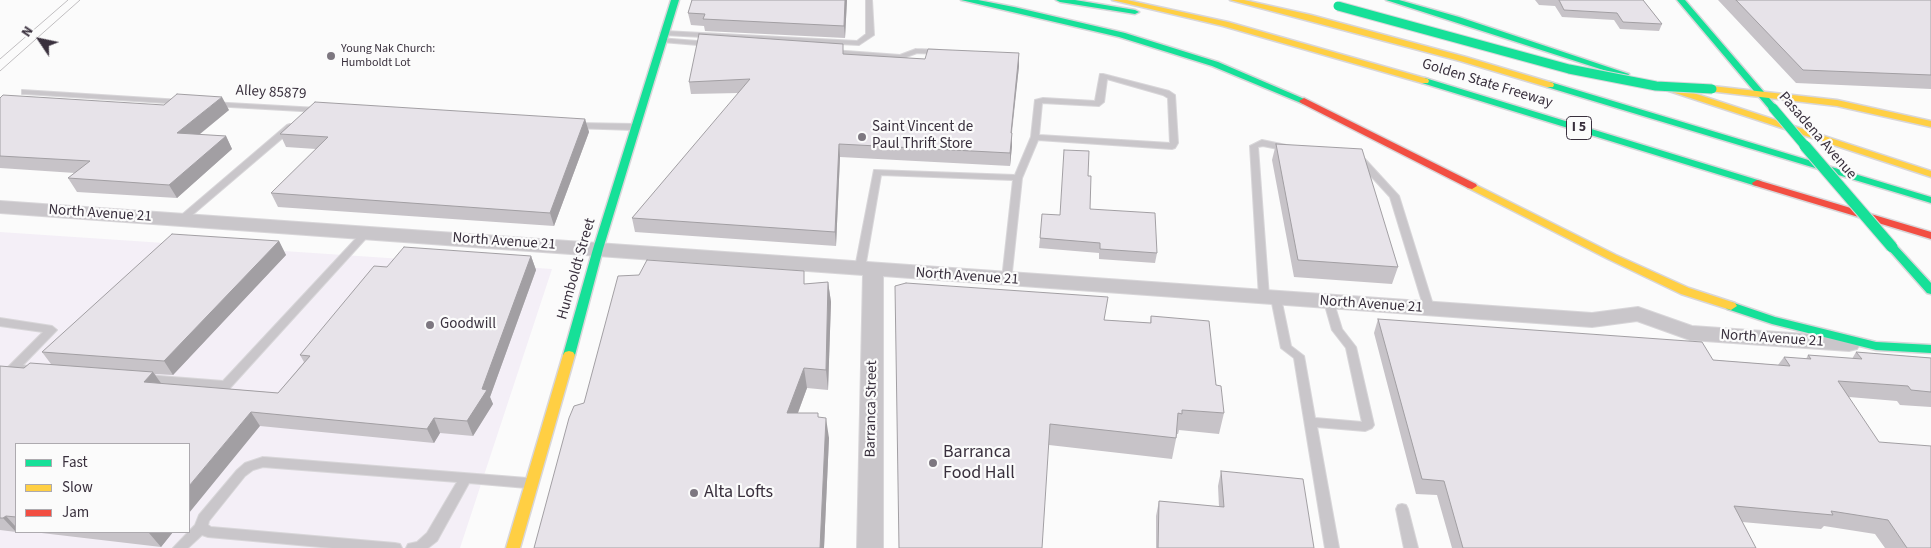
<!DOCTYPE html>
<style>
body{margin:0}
#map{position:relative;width:1931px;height:548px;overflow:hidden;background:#fbfbfb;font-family:"Source Sans 3",sans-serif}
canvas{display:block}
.legend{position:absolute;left:15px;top:443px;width:175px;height:90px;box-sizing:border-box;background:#fbfbfb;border:1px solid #adaaaf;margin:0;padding:6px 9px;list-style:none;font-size:15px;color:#39303d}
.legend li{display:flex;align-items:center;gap:10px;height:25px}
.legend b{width:25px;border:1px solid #adaaaf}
.north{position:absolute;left:15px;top:15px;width:50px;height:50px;-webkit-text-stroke:4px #fbfbfb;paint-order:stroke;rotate:304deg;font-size:14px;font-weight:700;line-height:20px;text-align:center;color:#39303d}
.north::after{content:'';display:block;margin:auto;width:18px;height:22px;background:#39303d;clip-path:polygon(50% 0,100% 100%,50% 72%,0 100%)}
</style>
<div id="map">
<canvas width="1931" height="548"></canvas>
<ul class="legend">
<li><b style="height:6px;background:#16e098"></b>Fast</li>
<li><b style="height:6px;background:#ffcf43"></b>Slow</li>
<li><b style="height:6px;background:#f24e42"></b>Jam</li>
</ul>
<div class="north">N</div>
</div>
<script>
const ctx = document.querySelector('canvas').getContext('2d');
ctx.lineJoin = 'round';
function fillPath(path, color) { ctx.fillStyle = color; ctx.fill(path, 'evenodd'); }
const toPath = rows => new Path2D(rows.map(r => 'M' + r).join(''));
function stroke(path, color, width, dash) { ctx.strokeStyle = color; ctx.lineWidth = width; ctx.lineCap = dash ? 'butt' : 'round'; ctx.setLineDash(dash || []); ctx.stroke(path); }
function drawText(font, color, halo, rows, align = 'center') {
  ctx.font = font + ' "Source Sans 3",sans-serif'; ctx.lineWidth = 4.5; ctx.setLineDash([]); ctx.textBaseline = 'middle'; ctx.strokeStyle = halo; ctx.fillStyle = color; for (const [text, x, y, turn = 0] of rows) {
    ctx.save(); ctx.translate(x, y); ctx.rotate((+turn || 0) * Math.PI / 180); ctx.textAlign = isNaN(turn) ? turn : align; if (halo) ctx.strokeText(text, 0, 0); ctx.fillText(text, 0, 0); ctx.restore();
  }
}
fillPath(toPath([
 [0,232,552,269,460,548,0,548],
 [16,444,189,444,189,532,16,532]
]), '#f4eff7');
const lane = toPath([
 [866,0,872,0,874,35,859,45,664,35,660,33,664,31,857,41,866,34,866,0],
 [659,38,710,42,714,44,710,46,662,42,659,42,659,38],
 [916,49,939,50,943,52,939,54,917,53,901,59,832,54,828,52,832,50,900,55,916,49],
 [1100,74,1103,74,1169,91,1175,95,1178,143,1175,148,1172,149,1038,140,1022,178,1011,281,1007,282,1002,279,1013,180,881,175,865,268,860,271,856,270,855,268,874,170,1015,175,1031,137,1035,100,1043,98,1095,101,1100,74],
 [1107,79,1163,95,1168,98,1170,143,1039,135,1042,103,1099,106,1104,102,1107,79],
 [22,90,181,100,185,102,181,104,25,94,22,94,22,90],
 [210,102,318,108,322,110,318,112,213,106,209,104,210,102],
 [575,123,635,124,639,127,635,130,572,128,572,124,575,123],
 [290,124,294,127,293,129,184,222,178,222,176,220,178,218,287,125,290,124],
 [1262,140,1291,146,1292,148,1288,151,1263,146,1258,147,1269,297,1264,300,1259,297,1250,146,1262,140],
 [1357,157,1365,159,1399,196,1434,308,1433,310,1425,310,1424,308,1390,197,1359,163,1354,162,1353,160,1357,157],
 [366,230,369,231,371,233,369,235,230,388,226,389,143,382,141,379,143,376,147,375,223,381,363,231,366,230],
 [1276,295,1281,298,1291,346,1304,356,1315,418,1362,422,1346,348,1332,330,1324,302,1325,300,1333,300,1342,329,1356,347,1374,425,1372,428,1365,431,1317,427,1339,548,1325,548,1294,358,1281,348,1271,298,1276,295],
 [0,318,52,326,57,330,23,365,27,366,29,369,27,372,12,373,8,372,6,369,43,332,0,326,0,318],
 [263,457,527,478,531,480,533,483,531,486,527,488,469,483,437,541,428,548,406,548,408,544,417,542,427,533,457,482,263,467,253,470,245,476,209,521,208,525,211,527,395,543,400,544,402,548,332,548,208,537,202,535,188,548,173,548,195,525,199,515,237,470,245,463,263,457],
 [1402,504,1406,505,1408,509,1418,548,1404,548,1396,509,1398,505,1402,504]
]);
const street = toPath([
 [0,201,1592,313,1638,307,1692,326,1849,337,1857,339,1860,344,1857,349,1849,351,1690,340,1637,321,1592,327,883,276,883,548,857,548,863,275,0,213,0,201]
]);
const fast = toPath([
 [671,0,679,0,603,249,575,355,573,358,565,358,563,355,593,249,671,0],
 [961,0,978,0,1014,7,1125,33,1218,62,1309,101,1304,104,1301,103,1212,66,1119,37,961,0],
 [1056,0,1075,0,1135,10,1139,12,1135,14,1060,2,1056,0],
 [1386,0,1399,0,1459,17,1629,74,1628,76,1622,76,1386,0],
 [1677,0,1685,0,1776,106,1776,110,1770,110,1677,0],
 [1425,78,1761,181,1762,183,1757,186,1753,185,1422,83,1422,79,1425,78],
 [1550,82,1931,197,1931,203,1547,87,1547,83,1550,82],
 [1892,244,1896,245,1931,283,1931,294,1927,293,1888,249,1887,247,1888,245,1892,244],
 [1731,302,1775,317,1876,342,1931,345,1931,353,1876,350,1772,324,1727,309,1725,306,1727,303,1731,302]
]);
const slow = toPath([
 [1112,0,1127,0,1228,22,1428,79,1429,81,1428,83,1422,83,1223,26,1112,0],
 [1230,0,1244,0,1311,15,1466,57,1553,83,1554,85,1553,87,1547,87,1460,61,1230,0],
 [1666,84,1931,171,1931,177,1663,89,1663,85,1666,84],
 [1712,86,1837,100,1931,121,1931,127,1837,106,1709,91,1708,89,1712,86],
 [1472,183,1616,255,1689,288,1735,303,1737,306,1731,310,1681,294,1608,259,1468,188,1467,186,1468,184,1472,183],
 [569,351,573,352,575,355,520,548,506,548,563,355,565,352,569,351]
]);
const jam = toPath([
 [1304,98,1476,184,1477,186,1472,189,1468,188,1301,103,1299,101,1304,98],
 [1757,180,1931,232,1931,239,1753,185,1752,183,1757,180]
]);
stroke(lane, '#d8d6d9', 2);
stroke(street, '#d8d6d9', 2);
stroke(fast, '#d8d6d9', 3);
stroke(slow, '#d8d6d9', 3);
stroke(jam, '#d8d6d9', 3);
fillPath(lane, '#c9c6ca');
fillPath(street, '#c9c6ca');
fillPath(fast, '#16e098');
fillPath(slow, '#ffcf43');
fillPath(jam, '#f24e42');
stroke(toPath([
 [0,59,68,0],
 [0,71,80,0]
]), '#c0bec0', 1);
const fastBridgeFar1 = toPath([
 [1338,6,1569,69,1656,86,1712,89],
 [1773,108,1806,147]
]);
const fastBridge = toPath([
 [1805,146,1892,247]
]);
stroke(fastBridgeFar1, '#d8d6d9', 11, []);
stroke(fastBridge, '#d8d6d9', 13, []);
stroke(fastBridgeFar1, '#16e098', 9);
stroke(fastBridge, '#16e098', 11);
fillPath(toPath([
 [692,0,847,0,845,38,705,31,704,26,691,25,688,13],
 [1535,0,1643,0,1662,24,1659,31,1620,29,1614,20,1562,17,1555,6,1539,5],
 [1718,0,1931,0,1931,89,1796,83],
 [1019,53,1019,66,1012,133,1012,146,1010,166,840,157,836,246,635,232,632,218,739,93,691,94,689,82,844,54,925,59],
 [0,98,229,110,199,135,226,136,232,149,177,198,77,192,68,178,75,173,0,168],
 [585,119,589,132,554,226,278,207,271,193,316,149,286,147,280,134],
 [1276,144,1398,267,1392,284,1294,277,1272,160],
 [1088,176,1090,209,1157,253,1155,263,1099,259,1099,253,1039,248,1040,238,1060,215],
 [279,241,286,255,173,375,155,374,161,383,278,393,304,362,300,355,387,267,531,256,536,270,490,397,493,404,473,436,440,433,434,443,260,426,16,444,16,532,0,530,0,366,24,368,51,364,42,352],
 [828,282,831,302,828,390,807,388,798,413,818,417,829,438,824,548,534,548,584,403,806,284],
 [1151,316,1216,385,1224,413,1219,434,1179,430,1178,434,1177,434,1172,459,1049,445,899,548,1105,320,1150,323],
 [1378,319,1713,360,1778,365,1784,357,1806,359,1808,355,1852,359,1856,352,1931,358,1931,407,1900,405,1897,401,1849,397,1931,548,1885,548,1875,534,1824,526,1821,529,1742,522,1756,548,1452,548,1437,495,1416,494,1374,333],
 [1221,471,1314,548,1156,548,1156,516,1159,501,1219,507,1218,486],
 [33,532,173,532,161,547]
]), '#c7c3c8');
fillPath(toPath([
 [845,0,847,0,845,38,844,26],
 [1019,53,1019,66,1010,146,1011,133],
 [222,97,229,110,185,146,177,133],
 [585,119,589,132,554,226,550,213],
 [1012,133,1012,146,1010,166,1010,153],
 [226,136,232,149,177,198,169,185],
 [839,144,840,157,836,246,835,232],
 [279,241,286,255,173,375,164,361],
 [531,256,536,270,490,397,493,404,473,436,467,421],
 [828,282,831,302,828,390,826,370],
 [804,368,807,388,790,434,787,413],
 [153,372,163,386,144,382],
 [251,412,260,426,189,513,189,486],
 [434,418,440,433,434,443,427,429],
 [826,418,829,438,824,548,820,548],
 [6,516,16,527,16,532,17,532,16,532,3,518],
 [150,532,173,532,161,547,149,533]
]), '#a29fa3');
const building = toPath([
 [692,0,845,0,844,26,703,19,705,14,688,13,692,0],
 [1559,0,1643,0,1662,24,1623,22,1617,13,1564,10,1559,0],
 [1736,0,1931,0,1931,75,1803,70,1736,0],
 [699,34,843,44,843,54,925,59,928,49,1019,53,1011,133,1012,133,1010,153,839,144,835,232,632,218,750,79,689,82,699,34],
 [177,94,222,97,177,133,226,136,169,185,68,178,90,161,0,156,0,98,3,95,164,105,177,94],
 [315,102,585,119,550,213,271,193,328,137,280,134,315,102],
 [1276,144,1362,149,1398,267,1298,260,1276,144],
 [1064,150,1089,151,1088,176,1091,176,1090,209,1155,213,1157,253,1100,249,1100,243,1040,238,1042,214,1060,215,1064,150],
 [172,234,279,241,164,361,42,352,172,234],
 [404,247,531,256,482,389,487,390,467,421,434,418,427,429,251,412,189,486,189,444,16,444,16,517,6,516,3,518,0,518,0,366,24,368,30,363,153,372,144,382,278,393,310,356,300,355,374,266,387,267,404,247],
 [647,260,804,271,804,284,828,282,826,370,804,368,787,413,818,413,818,417,826,418,820,548,534,548,569,418,574,406,584,403,618,276,639,275,647,260],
 [906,283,1108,297,1104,320,1151,323,1151,316,1209,321,1216,385,1221,386,1224,413,1182,410,1182,414,1178,413,1176,438,1050,424,1042,548,899,548,895,286,906,283],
 [1378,319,1702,342,1713,360,1790,366,1784,357,1811,359,1808,355,1862,359,1856,352,1931,358,1931,392,1911,390,1908,386,1838,381,1879,442,1931,446,1931,548,1907,548,1888,520,1831,511,1833,515,1734,506,1756,548,1463,548,1444,481,1422,479,1378,319],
 [1221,471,1303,479,1314,548,1158,548,1159,501,1224,507,1221,471]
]);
fillPath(building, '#e7e3e9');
stroke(building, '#a29fa3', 1);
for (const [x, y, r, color] of [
 [331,56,5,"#7d7780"],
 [862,137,5,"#7d7780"],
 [430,325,5,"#7d7780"],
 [933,463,5,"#7d7780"],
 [694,493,5,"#7d7780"]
]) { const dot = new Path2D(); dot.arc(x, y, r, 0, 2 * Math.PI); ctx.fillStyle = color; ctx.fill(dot); stroke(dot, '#fbfbfb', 2); }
drawText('12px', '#39303d', '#fbfbfb', [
 ["Young Nak Church:",341,49],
 ["Humboldt Lot",341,63]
], 'left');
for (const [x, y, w] of [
 [1579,128,25]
]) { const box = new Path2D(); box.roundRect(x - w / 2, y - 11.5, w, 23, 4); ctx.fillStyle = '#fbfbfb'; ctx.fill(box); stroke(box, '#39303d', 1); }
drawText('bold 14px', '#39303d', null, [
 ["I 5",1579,128]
]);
drawText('15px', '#39303d', '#fbfbfb', [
 ["Golden State Freeway",1487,84,17],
 ["Alley 85879",271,93,3],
 ["Pasadena Avenue",1817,136,49],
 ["North Avenue 21",100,214,4],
 ["North Avenue 21",504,242,4],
 ["Humboldt Street",577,269,-74],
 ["North Avenue 21",967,277,4],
 ["North Avenue 21",1371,305,4],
 ["North Avenue 21",1772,339,4],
 ["Barranca Street",872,409,-89]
]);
drawText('15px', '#39303d', '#fbfbfb', [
 ["Saint Vincent de",872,128],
 ["Paul Thrift Store",872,145],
 ["Goodwill",440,325]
], 'left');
drawText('18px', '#39303d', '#fbfbfb', [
 ["Barranca",943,453],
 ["Food Hall",943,474],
 ["Alta Lofts",704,493]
], 'left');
</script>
